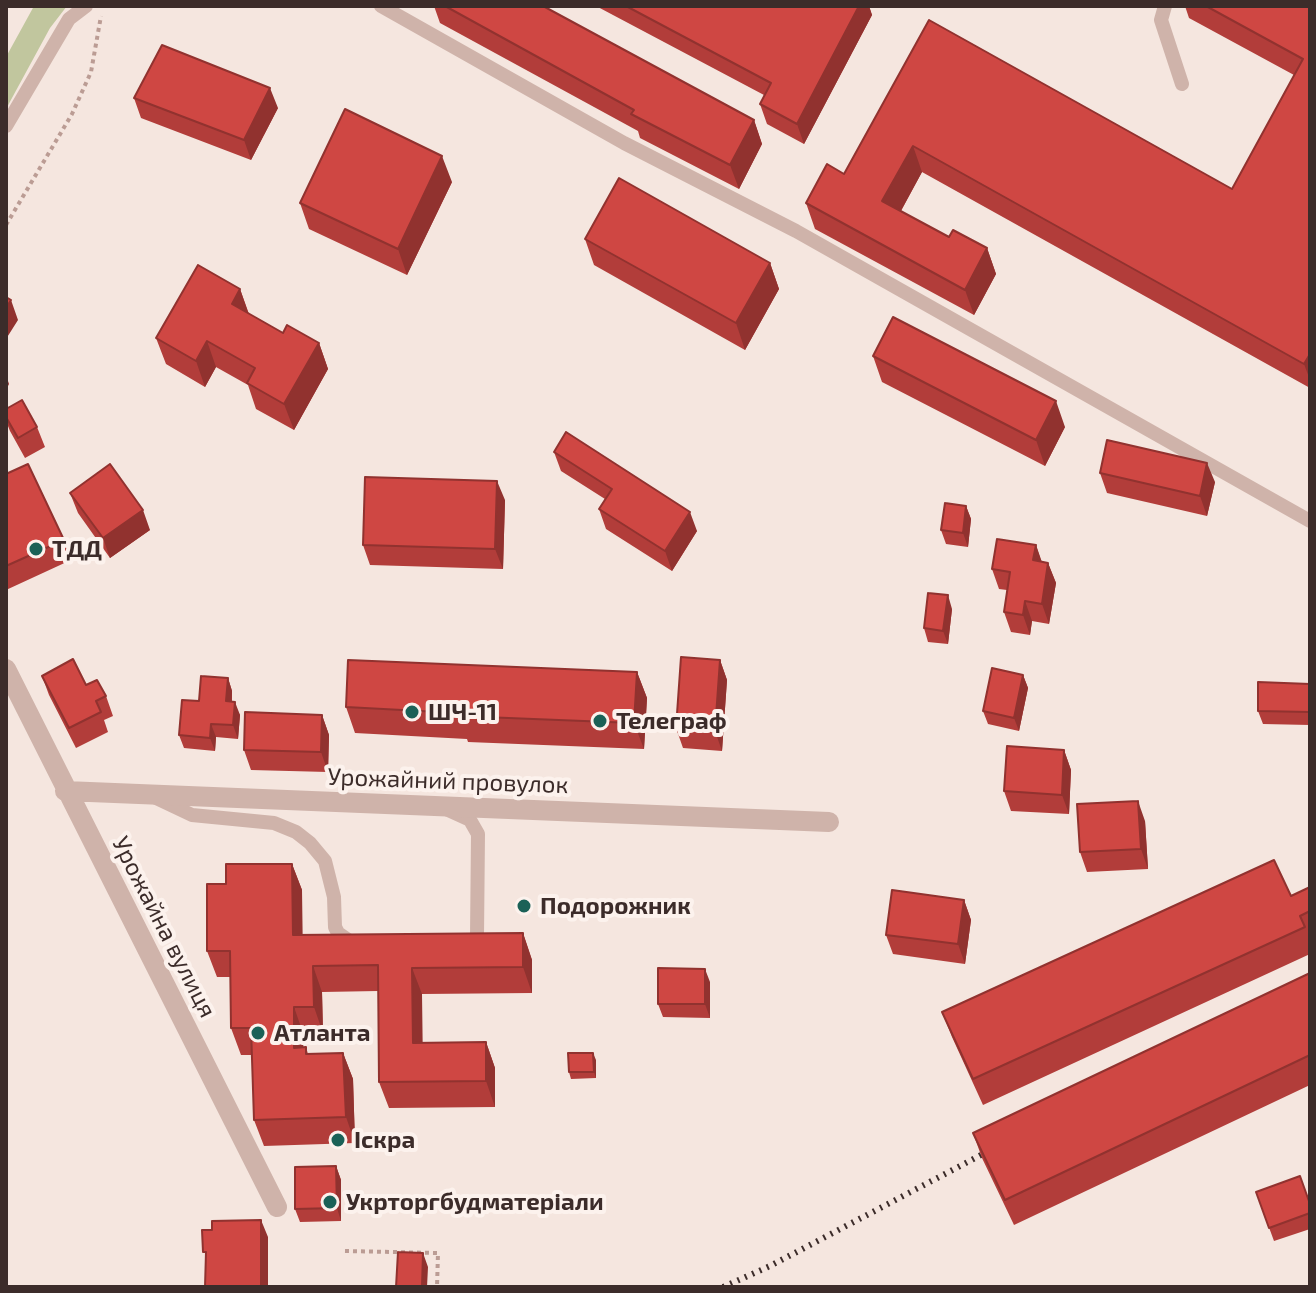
<!DOCTYPE html>
<meta charset="utf-8">
<style>
body{margin:0}
#map{position:relative;width:1316px;height:1293px;overflow:hidden;background:#f5e6df;font-family:"Exo 2",sans-serif}
canvas{display:block}
.frame{position:absolute;inset:0;border:8px solid #3c2c2a;pointer-events:none}
</style>
<div id="map">
<canvas width="1316" height="1293"></canvas>
<div class="frame"></div>
</div>
<script>
const ctx = document.querySelector('canvas').getContext('2d');
ctx.lineJoin = 'round';
function fillPath(path, color) { ctx.fillStyle = color; ctx.fill(path, 'evenodd'); }
const toPath = rows => new Path2D(rows.map(r => 'M' + r).join(''));
function stroke(path, color, width, dash) { ctx.strokeStyle = color; ctx.lineWidth = width; ctx.lineCap = dash ? 'butt' : 'round'; ctx.setLineDash(dash || []); ctx.stroke(path); }
function drawText(font, color, halo, rows, align = 'center') {
  ctx.font = font + ' "Exo 2",sans-serif'; ctx.lineWidth = 8; ctx.setLineDash([]); ctx.textBaseline = 'middle'; ctx.strokeStyle = halo; ctx.fillStyle = color; for (const [text, x, y, turn = 0] of rows) {
    ctx.save(); ctx.translate(x, y); ctx.rotate((+turn || 0) * Math.PI / 180); ctx.textAlign = isNaN(turn) ? turn : align; if (halo) ctx.strokeText(text, 0, 0); ctx.fillText(text, 0, 0); ctx.restore();
  }
}
fillPath(toPath([
 [34,6,67,6,50,28,6,109,6,57]
]), '#c1c69e');
stroke(toPath([
 [6,225,72,114,91,72,101,16],
 [345,1251,438,1253,437,1287]
]), '#bb9c94', 4, [4, 4]);
stroke(toPath([
 [381,6,624,143,796,231,1310,521],
 [1165,6,1161,20,1182,84],
 [6,126,69,19,86,6],
 [154,797,192,815,274,823,296,832,310,843,325,861,334,897,335,927,338,933,354,944],
 [448,810,470,820,478,834,477,936,466,948]
]), '#cfb3aa', 14);
stroke(toPath([
 [6,669,277,1207],
 [65,791,829,822]
]), '#cfb3aa', 20);
stroke(toPath([
 [723,1287,770,1266,1000,1145]
]), '#3c2c2a', 6, [2, 6]);
fillPath(toPath([
 [434,6,543,6,754,120,762,144,739,189,640,138,638,131,440,23],
 [596,6,869,6,872,15,804,144,767,124,760,104,764,95],
 [1185,6,1310,6,1310,388,922,172,901,211,949,237,987,248,996,274,974,315,815,229,806,203,844,174,929,20,1232,189,1294,75,1189,18],
 [134,98,278,108,251,160,141,118],
 [452,182,407,275,309,229,300,203],
 [585,239,770,263,779,289,745,350,594,265],
 [240,289,249,314,283,333,319,343,328,369,294,430,256,409,248,385,216,367,205,387,166,364,156,338],
 [873,356,1065,427,1045,466,882,382],
 [6,409,37,427,45,447,25,458,10,431,6,421],
 [554,452,697,531,672,571,606,529,599,509,605,499,561,471],
 [1100,473,1215,482,1207,516,1107,493],
 [6,474,64,540,71,560,6,590],
 [70,493,150,530,110,558,78,513],
 [505,500,503,569,370,565,363,545],
 [966,506,971,519,968,547,946,544,941,530],
 [1036,545,1041,561,1048,563,1056,583,1049,624,1032,621,1030,635,1011,632,1004,612,1007,590,999,589,992,569],
 [952,609,948,644,928,642,924,628],
 [720,660,727,680,722,751,683,748,676,728],
 [637,672,647,698,644,749,468,742,467,739,355,733,346,707],
 [1023,675,1028,688,1019,731,988,724,983,711],
 [42,676,86,685,106,696,113,716,104,720,108,732,76,748,49,695],
 [228,678,232,691,232,701,240,715,238,739,216,737,215,751,184,748,179,735,199,701],
 [1310,684,1310,725,1263,724,1258,711],
 [322,715,329,735,328,772,251,770,244,750],
 [1064,750,1071,770,1069,814,1011,811,1004,791],
 [1145,821,1148,869,1087,872,1080,852],
 [292,864,302,890,302,935,523,933,532,960,532,993,422,994,422,1042,486,1042,495,1068,495,1107,389,1108,379,1082,378,991,322,992,323,1033,303,1033,303,1047,306,1047,308,1054,343,1053,353,1079,355,1143,264,1146,254,1120,252,1055,241,1055,231,1028,231,977,217,977,207,951,226,884],
 [1310,887,1310,954,983,1105,952,1037,942,1012,1291,896],
 [964,900,971,920,965,964,893,954,886,935],
 [1310,973,1310,1085,1014,1225,982,1158,973,1133],
 [710,982,710,1018,663,1017,658,1004],
 [596,1060,596,1078,571,1079,569,1072],
 [336,1166,341,1180,341,1221,300,1222,295,1209],
 [1256,1192,1310,1204,1310,1229,1274,1241]
]), '#b23d3a');
fillPath(toPath([
 [859,6,869,6,872,15,804,144,797,124],
 [270,88,278,108,251,160,244,140],
 [754,120,762,144,739,189,730,165],
 [913,146,922,172,892,227,882,201],
 [442,156,452,182,407,275,398,249],
 [987,248,996,274,974,315,965,290],
 [770,263,779,289,745,350,736,323],
 [240,289,249,315,232,304],
 [11,300,18,320,6,339,6,308],
 [207,341,216,367,205,387,196,361],
 [319,343,328,369,294,430,284,404],
 [1310,354,1310,380,1304,364],
 [6,375,9,384,6,390],
 [1056,401,1065,427,1045,466,1036,440],
 [1207,463,1215,482,1207,516,1200,496],
 [497,481,505,500,503,569,495,549],
 [966,506,971,519,968,547,963,533],
 [143,510,150,530,110,558,103,538],
 [690,512,697,531,672,571,665,551],
 [1036,545,1043,565,1033,560],
 [1048,563,1056,583,1049,624,1042,604],
 [948,595,952,609,948,644,943,631],
 [1025,601,1032,621,1030,635,1023,615],
 [720,660,727,680,722,751,715,731],
 [637,672,647,698,644,749,634,723],
 [1023,675,1028,688,1019,731,1014,718],
 [228,678,232,691,231,714,226,701],
 [235,702,240,715,238,739,233,725],
 [322,715,329,735,328,772,321,752],
 [211,724,216,737,215,751,210,738],
 [1064,750,1071,770,1069,814,1062,795],
 [1138,801,1145,821,1148,869,1141,849],
 [292,864,302,890,303,961,293,935],
 [964,900,971,920,965,964,958,944],
 [523,933,532,960,532,993,523,967],
 [313,966,322,992,323,1033,314,1007],
 [412,968,422,994,423,1069,413,1043],
 [705,969,710,982,710,1018,705,1004],
 [294,1007,303,1033,304,1074,294,1048],
 [486,1042,495,1068,495,1107,486,1081],
 [343,1053,353,1079,355,1143,346,1117],
 [593,1053,596,1060,596,1078,594,1072],
 [336,1166,341,1180,341,1221,337,1208],
 [261,1220,268,1237,268,1287,261,1287],
 [423,1253,428,1267,427,1287,422,1287]
]), '#91322f');
const building = toPath([
 [445,6,543,6,754,120,730,165,631,114,634,110,445,6],
 [626,6,859,6,797,124,760,104,771,83,626,6],
 [1206,6,1310,6,1310,354,1304,364,913,146,882,201,949,237,953,230,987,248,965,290,806,203,827,164,844,174,929,20,1232,189,1303,59,1206,6],
 [162,45,270,88,244,140,134,98,162,45],
 [345,109,442,156,398,249,300,203,345,109],
 [619,178,770,263,736,323,585,239,619,178],
 [198,265,240,289,232,304,283,333,287,325,319,343,284,404,247,383,255,368,207,341,196,361,156,338,198,265],
 [6,297,11,300,6,308,6,297],
 [893,317,1056,401,1036,440,873,356,893,317],
 [22,400,37,427,18,438,6,417,6,409,22,400],
 [566,432,690,512,665,551,599,509,612,489,554,452,566,432],
 [1107,440,1207,463,1200,496,1100,473,1107,440],
 [28,464,64,540,6,566,6,474,28,464],
 [110,464,143,510,103,538,70,493,110,464],
 [365,477,497,481,495,549,363,545,365,477],
 [945,503,966,506,963,533,941,530,945,503],
 [997,539,1036,545,1033,560,1048,563,1042,604,1025,601,1023,615,1004,612,1010,572,992,569,997,539],
 [928,593,948,595,943,631,924,628,928,593],
 [681,657,720,660,715,731,676,728,681,657],
 [73,659,86,685,97,680,106,696,96,701,101,712,69,728,42,676,73,659],
 [348,660,637,672,634,723,458,716,458,713,346,707,348,660],
 [992,668,1023,675,1014,718,983,711,992,668],
 [201,676,228,678,226,701,235,702,233,725,211,724,210,738,179,735,182,700,199,701,201,676],
 [1258,682,1310,684,1310,712,1258,711,1258,682],
 [245,712,322,715,321,752,244,750,245,712],
 [1007,746,1064,750,1062,795,1004,791,1007,746],
 [1138,801,1141,849,1080,852,1077,804,1138,801],
 [1274,860,1291,896,1310,887,1310,911,1300,916,1305,927,973,1079,942,1012,1274,860],
 [226,864,292,864,293,935,523,933,523,967,412,968,413,1043,486,1042,486,1081,379,1082,378,965,313,966,314,1007,294,1007,294,1048,306,1047,306,1054,343,1053,346,1117,254,1120,251,1028,231,1028,230,951,207,951,207,884,226,884,226,864],
 [892,890,964,900,958,944,886,935,892,890],
 [658,968,705,969,705,1004,658,1004,658,968],
 [1310,973,1310,1055,1005,1200,973,1133,1310,973],
 [568,1053,593,1053,594,1072,569,1072,568,1053],
 [336,1166,337,1208,295,1209,295,1167,336,1166],
 [1300,1176,1310,1204,1310,1213,1269,1228,1256,1192,1300,1176],
 [261,1220,261,1287,205,1287,206,1252,203,1252,202,1230,212,1230,212,1221,261,1220],
 [398,1252,423,1253,422,1287,396,1287,398,1252]
]);
fillPath(building, '#cf4743');
stroke(building, '#91322f', 2);
for (const [x, y, r, color] of [
 [36,549,8,"#1b6157"],
 [412,712,8,"#1b6157"],
 [600,721,8,"#1b6157"],
 [524,906,8,"#1b6157"],
 [258,1033,8,"#1b6157"],
 [338,1140,8,"#1b6157"],
 [330,1202,8,"#1b6157"]
]) { const dot = new Path2D(); dot.arc(x, y, r, 0, 2 * Math.PI); ctx.fillStyle = color; ctx.fill(dot); stroke(dot, '#fcf2ed', 3); }
drawText('bold 24px', '#3c2c2a', '#fcf2ed', [
 ["ТДД",52,549],
 ["ШЧ-11",428,712],
 ["Телеграф",616,721],
 ["Подорожник",540,906],
 ["Атланта",274,1033],
 ["Іскра",354,1140],
 ["Укрторгбудматеріали",346,1202]
], 'left');
drawText('24px', '#3c2c2a', '#fcf2ed', [
 ["Урожайний провулок",448,781,2],
 ["Урожайна вулиця",164,927,63]
]);
</script>
